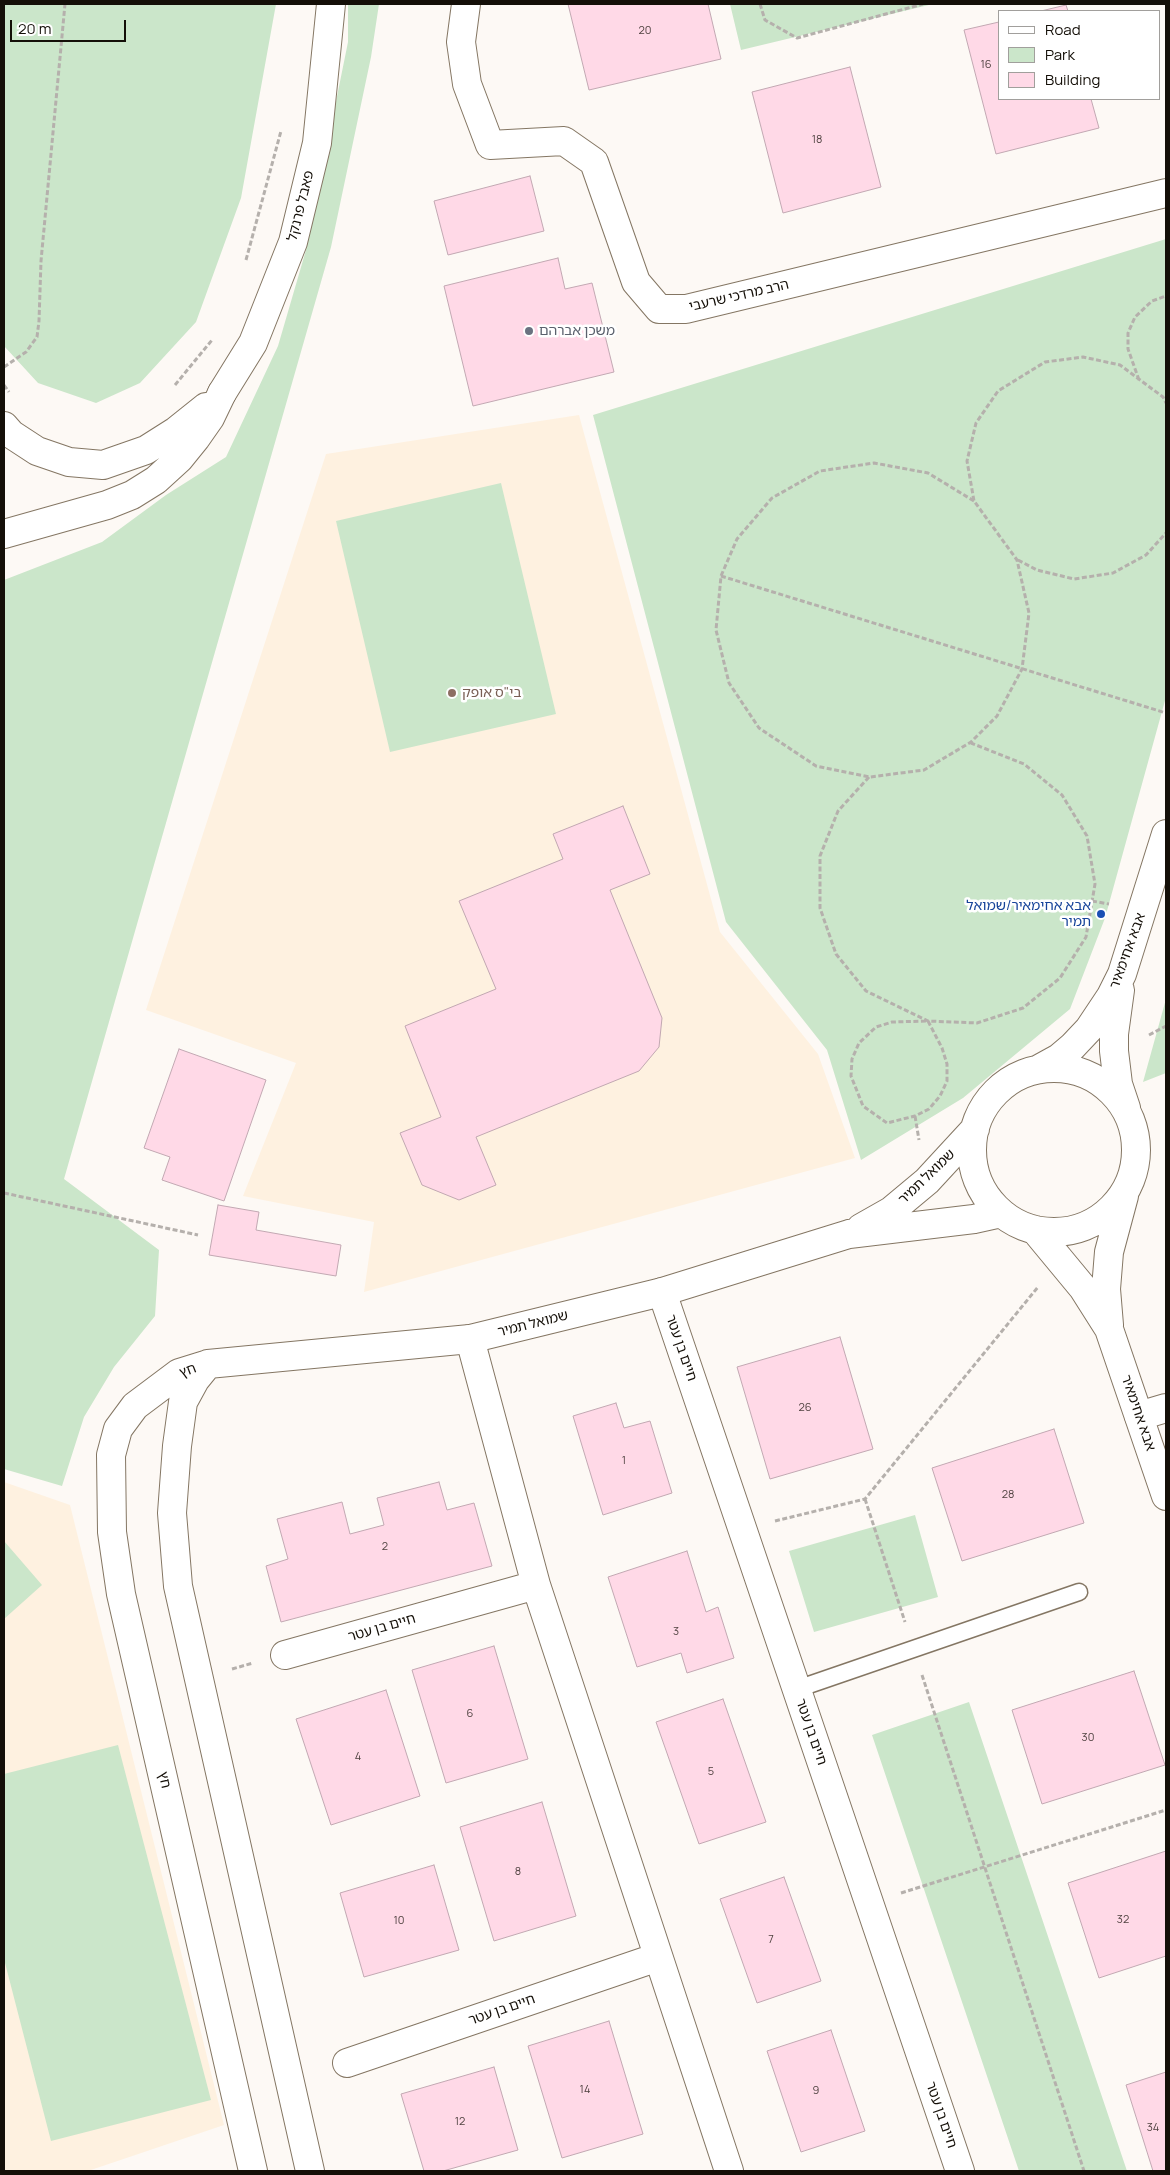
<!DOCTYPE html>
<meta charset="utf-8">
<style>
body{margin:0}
#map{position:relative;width:1170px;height:2175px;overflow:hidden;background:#fdf9f5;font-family:Manrope,sans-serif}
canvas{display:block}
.frame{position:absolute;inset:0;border:5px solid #140f08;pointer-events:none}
.legend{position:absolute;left:998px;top:10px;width:162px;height:90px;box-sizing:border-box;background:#fff;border:1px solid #a19f9c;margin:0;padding:6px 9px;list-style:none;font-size:15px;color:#140f08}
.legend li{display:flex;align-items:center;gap:10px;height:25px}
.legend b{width:25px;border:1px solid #a19f9c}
.scale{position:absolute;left:10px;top:20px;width:116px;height:22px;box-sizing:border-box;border:2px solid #140f08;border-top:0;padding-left:6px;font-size:15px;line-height:18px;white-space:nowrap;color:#140f08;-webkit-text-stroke:4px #fff;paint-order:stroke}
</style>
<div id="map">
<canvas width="1170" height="2175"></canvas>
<div class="frame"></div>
<ul class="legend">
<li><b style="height:6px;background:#fff"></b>Road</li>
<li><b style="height:14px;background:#cbe6ca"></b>Park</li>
<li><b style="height:14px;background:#ffd9e7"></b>Building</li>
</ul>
<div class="scale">20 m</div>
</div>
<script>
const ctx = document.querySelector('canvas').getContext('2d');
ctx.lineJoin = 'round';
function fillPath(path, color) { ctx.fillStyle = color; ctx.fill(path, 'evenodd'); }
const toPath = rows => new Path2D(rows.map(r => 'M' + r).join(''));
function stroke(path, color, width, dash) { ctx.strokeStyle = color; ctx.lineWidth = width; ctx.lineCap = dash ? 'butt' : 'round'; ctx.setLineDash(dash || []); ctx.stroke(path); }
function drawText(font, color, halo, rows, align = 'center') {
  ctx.font = font + ' Manrope,"Noto Sans Hebrew",sans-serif'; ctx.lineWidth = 5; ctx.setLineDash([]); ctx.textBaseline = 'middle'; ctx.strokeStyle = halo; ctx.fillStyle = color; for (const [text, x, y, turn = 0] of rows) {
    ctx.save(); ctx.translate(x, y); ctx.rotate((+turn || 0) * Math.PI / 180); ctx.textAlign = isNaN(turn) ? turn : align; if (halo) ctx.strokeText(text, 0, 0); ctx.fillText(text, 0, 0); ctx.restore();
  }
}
fillPath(toPath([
 [579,415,720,932,818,1054,855,1158,364,1292,374,1222,243,1196,296,1063,146,1010,326,454],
 [4,1482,70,1505,224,2125,88,2171,4,2171]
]), '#fef1e0');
fillPath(toPath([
 [4,4,276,4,241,198,196,322,140,383,96,403,38,383,4,346],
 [348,4,379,4,371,57,331,247,64,1179,159,1250,155,1316,114,1367,84,1417,62,1486,4,1469,4,580,102,542,166,495,226,457,278,346,306,250,348,42],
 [730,4,933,4,741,50],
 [1166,239,1166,697,1105,918,1070,1009,963,1098,861,1160,827,1050,726,922,593,415],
 [501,483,556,714,390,752,336,521],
 [1166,999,1166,1073,1143,1082],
 [915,1515,938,1597,814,1632,789,1551],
 [4,1541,42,1585,4,1619],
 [969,1702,1127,2171,1019,2171,872,1735],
 [118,1745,211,2100,51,2141,4,1959,4,1774]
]), '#cbe6ca');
const building = toPath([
 [568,4,708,4,721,59,589,90,568,4],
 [1066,5,1068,11,1041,11,1066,5],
 [999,22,999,99,1091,99,1099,128,996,154,964,30,999,22],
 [850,67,881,187,783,213,752,92,850,67],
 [530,176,544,231,448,255,434,201,530,176],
 [558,258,565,289,592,283,614,372,473,406,444,286,558,258],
 [623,806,650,874,610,890,662,1018,659,1047,639,1071,476,1137,496,1185,459,1200,422,1185,400,1133,441,1117,405,1026,496,989,459,901,563,859,553,834,623,806],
 [179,1049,266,1080,224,1201,162,1180,170,1157,144,1148,179,1049],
 [218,1205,259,1212,256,1230,341,1245,336,1276,209,1255,218,1205],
 [840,1337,873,1449,770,1479,737,1367,840,1337],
 [616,1403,624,1428,650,1421,672,1493,603,1515,573,1416,616,1403],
 [1054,1429,1084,1523,962,1561,932,1468,1054,1429],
 [439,1482,447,1510,474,1503,492,1566,281,1622,266,1566,288,1559,277,1519,342,1502,350,1534,384,1525,377,1498,439,1482],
 [687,1551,706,1612,718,1607,734,1658,687,1673,681,1653,637,1667,608,1577,687,1551],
 [494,1646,528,1759,446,1783,412,1670,494,1646],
 [1134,1671,1165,1765,1042,1804,1012,1710,1134,1671],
 [386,1690,420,1796,331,1825,296,1719,386,1690],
 [723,1699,766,1822,699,1844,656,1722,723,1699],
 [542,1802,576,1916,494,1941,460,1827,542,1802],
 [1166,1851,1166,1956,1099,1978,1068,1883,1166,1851],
 [434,1865,459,1950,364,1977,340,1893,434,1865],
 [784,1877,821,1981,757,2003,720,1899,784,1877],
 [609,2021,643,2134,562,2158,528,2046,609,2021],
 [831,2030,865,2131,801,2152,767,2051,831,2030],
 [494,2067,518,2150,443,2171,424,2171,401,2094,494,2067],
 [1166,2072,1166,2171,1153,2171,1126,2085,1166,2072]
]);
fillPath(building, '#ffd9e7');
stroke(building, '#c2a8b2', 1);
const lane = toPath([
 [797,1689,1079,1592]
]);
const street = toPath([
 [466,4,461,42,467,84,490,145,564,141,594,162,636,282,659,309,686,309,1166,193],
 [662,1292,960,2171],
 [470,1339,536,1585,729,2171],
 [1139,1416,1166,1408],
 [285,1655,536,1585],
 [347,2063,658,1957]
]);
const secondary = toPath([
 [222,393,253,343,293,242,317,143,331,4],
 [1120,990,1114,1034,1114,1051,1118,1084,1126,1108],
 '972 1150a82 82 0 1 1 164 0a82 82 0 1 1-164 0Z',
 [1039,1069,1059,1058,1072,1047,1089,1029,1111,996,1122,974,1166,834],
 [861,1228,891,1211,927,1181,975,1129],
 [1035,1230,1083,1288,1109,1329,1166,1496],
 [1109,1325,1106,1289,1109,1252,1124,1196],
 [208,1364,195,1380,183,1402,177,1446,172,1513,178,1586,310,2171],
 [253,2171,121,1594,112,1532,111,1455,118,1429,135,1406,179,1373,208,1364,470,1339,662,1292,849,1234,974,1219,1001,1213]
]);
const highway = toPath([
 [4,426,11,434,37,451,69,462,103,465,146,450,176,431,206,407],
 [4,534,107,505,132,495,156,480,179,459,196,438,210,418,222,393]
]);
stroke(lane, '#847663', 19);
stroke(street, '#847663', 30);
stroke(secondary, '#847663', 30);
stroke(highway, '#847663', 30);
stroke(toPath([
 [760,4,765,20,797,38,923,4],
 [246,260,281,131],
 [4,367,26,352,37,337,39,321,41,261,65,4],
 [1139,380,1128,349,1128,333,1135,317,1152,301,1166,296],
 [4,385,9,392],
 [175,385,212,340],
 [974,501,928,473,874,463,820,471,772,498,737,539,721,576,716,630,729,683,759,728,816,766,870,777,924,770,971,742,997,716,1022,669,1029,613,1017,560,974,501,967,461,976,423,998,391,1045,362,1083,357,1120,365,1163,397,1166,403],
 [1018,560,1037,570,1074,579,1113,573,1146,555,1166,533],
 [721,576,1166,713],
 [869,777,838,811,820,856,820,908,836,954,866,991,928,1021,977,1023,1023,1008,1060,978,1086,937,1095,884,1087,836,1062,795,1024,764,971,743],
 [1092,901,1109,904],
 [928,1021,942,1048,947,1064,947,1081,940,1096,929,1109,915,1116,887,1123,863,1106,851,1076,852,1059,859,1043,876,1027,892,1022,928,1021],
 [1149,1035,1166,1026],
 [915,1116,919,1140],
 [4,1193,198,1235],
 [865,1499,905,1622],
 [775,1521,865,1499,1038,1287],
 [232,1669,253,1663],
 [922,1675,1084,2171],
 [901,1893,1166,1810]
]), '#b5b0ac', 3, [5, 2.5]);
stroke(lane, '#fff', 16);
stroke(street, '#fff', 28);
stroke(secondary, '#fff', 28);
stroke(highway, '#fff', 28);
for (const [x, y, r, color] of [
 [529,331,5,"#6b7280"],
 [452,693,5,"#8d6e63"],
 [1101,914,5,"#1a4fb4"]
]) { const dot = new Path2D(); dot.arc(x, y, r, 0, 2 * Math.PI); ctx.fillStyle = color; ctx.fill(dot); stroke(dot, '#fff', 2); }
drawText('11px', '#4f4240', null, [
 ["20",645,31],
 ["16",986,65],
 ["18",817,140],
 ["26",805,1408],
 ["1",624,1461],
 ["28",1008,1495],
 ["2",385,1547],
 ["3",676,1632],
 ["6",470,1714],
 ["30",1088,1738],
 ["4",358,1757],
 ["5",711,1772],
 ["8",518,1872],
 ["32",1123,1920],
 ["10",399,1921],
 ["7",771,1940],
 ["14",585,2090],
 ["9",816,2091],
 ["12",460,2122],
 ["34",1153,2128]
]);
drawText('14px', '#140f08', '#fff', [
 ["פאבל פרנקל",301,206,-76],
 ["הרב מרדכי שרעבי",739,296,-13],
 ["אבא אחימאיר",1128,951,-70],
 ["שמואל תמיר",927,1177,-44],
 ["שמואל תמיר",533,1324,-14],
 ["חיים בן עטר",681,1348,71],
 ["חץ",188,1371,-21],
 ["אבא אחימאיר",1138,1413,71],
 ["חיים בן עטר",382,1628,-16],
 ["חיים בן עטר",811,1732,71],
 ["חץ",164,1780,77],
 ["חיים בן עטר",502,2010,-19],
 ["חיים בן עטר",941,2115,71]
]);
drawText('14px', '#5b616d', '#fff', [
 ["משכן אברהם",539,331]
], 'left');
drawText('14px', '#785e54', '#fff', [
 ["בי\"ס אופק",462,693]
], 'left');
drawText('14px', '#164399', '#fff', [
 ["אבא אחימאיר/שמואל",1091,906],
 ["תמיר",1091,922]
], 'right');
</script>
